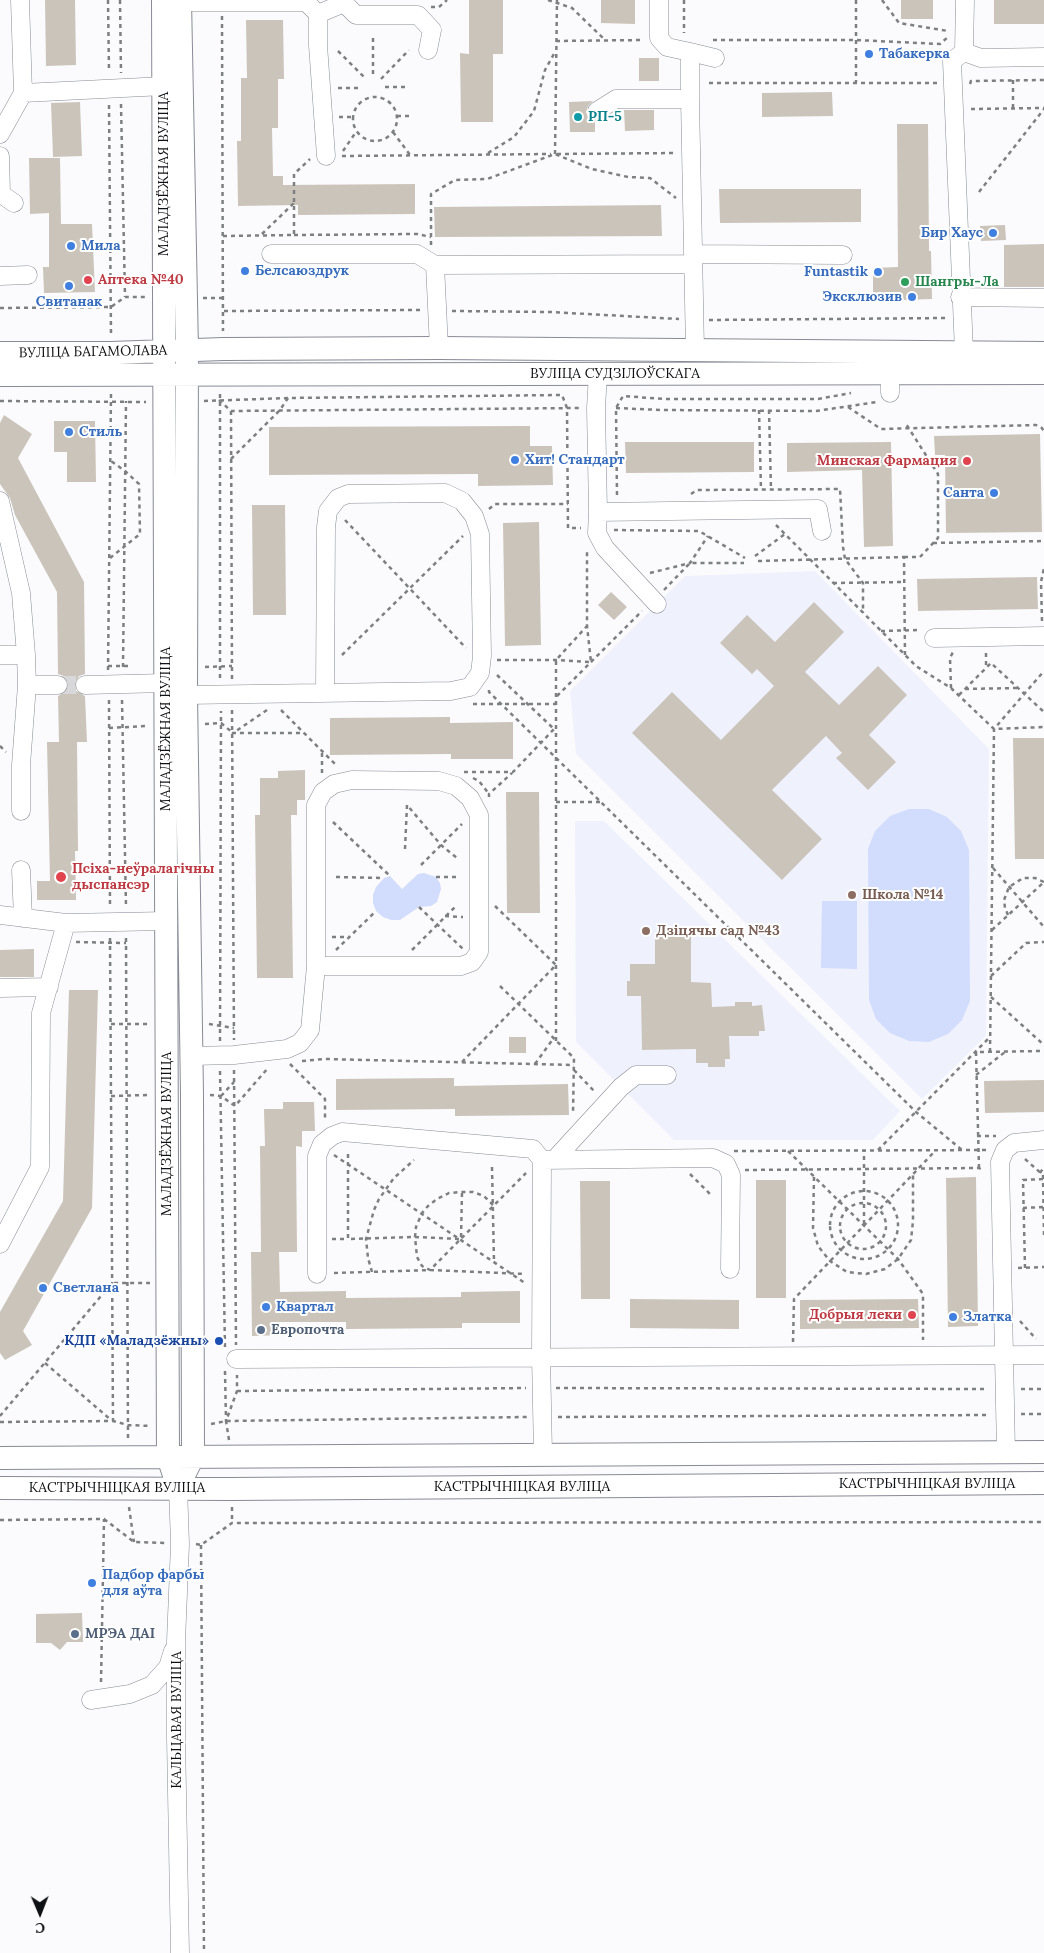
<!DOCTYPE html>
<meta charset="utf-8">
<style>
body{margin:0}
#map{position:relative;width:1044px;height:1953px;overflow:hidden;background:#fbfbfd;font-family:Lora,serif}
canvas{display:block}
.north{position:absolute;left:15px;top:1888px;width:50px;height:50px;-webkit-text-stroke:4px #fff;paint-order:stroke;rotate:179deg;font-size:14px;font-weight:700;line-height:20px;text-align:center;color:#0f1013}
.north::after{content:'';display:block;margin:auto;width:18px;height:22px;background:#0f1013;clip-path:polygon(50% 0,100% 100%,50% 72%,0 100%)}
</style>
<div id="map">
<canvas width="1044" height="1953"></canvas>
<div class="north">С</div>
</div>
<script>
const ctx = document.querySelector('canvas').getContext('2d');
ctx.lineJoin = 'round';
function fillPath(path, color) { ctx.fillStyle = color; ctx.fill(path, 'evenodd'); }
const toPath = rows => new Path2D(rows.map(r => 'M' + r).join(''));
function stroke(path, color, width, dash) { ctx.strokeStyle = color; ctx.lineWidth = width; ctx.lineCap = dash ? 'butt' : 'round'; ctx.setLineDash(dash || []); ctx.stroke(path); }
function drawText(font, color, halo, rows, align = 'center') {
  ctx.font = font + ' Lora,serif'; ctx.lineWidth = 4; ctx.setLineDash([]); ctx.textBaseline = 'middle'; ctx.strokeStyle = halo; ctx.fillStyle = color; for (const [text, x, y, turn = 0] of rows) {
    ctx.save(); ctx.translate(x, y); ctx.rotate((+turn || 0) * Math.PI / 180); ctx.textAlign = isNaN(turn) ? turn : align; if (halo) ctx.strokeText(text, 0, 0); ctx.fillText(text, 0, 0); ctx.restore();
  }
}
fillPath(toPath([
 [815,571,989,749,986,1036,922,1099,576,754,570,691,685,576],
 [575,821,604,821,900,1111,873,1140,674,1140,576,1042]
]), '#eff2fd');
fillPath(toPath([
 [909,809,929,809,947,817,961,831,969,850,970,1001,962,1020,948,1034,929,1042,909,1041,890,1033,876,1019,869,1000,868,849,875,831,890,816],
 [424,873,436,877,440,883,441,889,437,902,431,906,419,907,400,920,391,920,383,917,376,911,373,903,373,895,376,887,384,878,390,876,402,889,418,874],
 [822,901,857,901,857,969,821,968]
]), '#d2dcfd');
fillPath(toPath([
 [45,0,75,0,76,65,46,66],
 [469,0,503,0,503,54,493,54,493,122,461,122,460,53,469,54],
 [601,0,635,0,635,24,601,23],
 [901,0,933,0,933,19,901,19],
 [994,0,1044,0,1044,24,994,24],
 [246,20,283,20,284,79,278,79,278,128,272,128,273,176,283,176,283,185,415,184,415,214,298,215,298,205,238,206,237,141,241,141,241,78,247,78],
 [639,58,659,58,659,81,639,81],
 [832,92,833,116,762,117,762,93],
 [593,101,588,106,586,112,588,117,595,121,595,132,570,132,569,102],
 [80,102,82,156,53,157,51,103],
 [624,110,654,110,654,130,625,131],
 [897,124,928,124,929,251,931,251,932,299,873,301,873,268,898,267],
 [29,158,60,158,61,224,92,224,95,292,44,293,43,267,49,267,49,213,30,214],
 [719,189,861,189,861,222,720,223],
 [661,205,662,236,435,237,434,207],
 [1005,225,1006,240,981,241,980,226],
 [1044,244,1044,287,1004,287,1004,245],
 [4,415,32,434,18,458,84,582,85,674,79,676,74,685,76,691,85,696,87,742,77,742,78,851,75,851,76,900,37,900,37,881,50,881,47,742,59,742,58,696,67,691,69,685,64,676,58,674,57,592,15,515,10,498,0,484,0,423],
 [54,421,95,421,96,482,67,482,67,452,54,452],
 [530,426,530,446,552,446,553,485,478,486,478,474,269,475,269,427],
 [1040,434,1042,532,946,533,945,455,935,455,934,436],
 [625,442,754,442,754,472,626,473],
 [891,442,893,546,864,547,862,470,787,472,787,443],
 [252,505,285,505,286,615,253,615],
 [539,522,541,645,505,646,503,523],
 [1037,577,1038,609,918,611,917,579],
 [611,592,627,607,614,620,598,605],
 [814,602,844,632,805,672,839,705,878,666,907,695,869,735,896,762,868,790,836,758,842,753,826,736,772,790,822,839,782,880,632,733,672,692,721,740,774,686,757,669,752,674,720,643,747,615,775,642],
 [450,717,450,723,513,722,513,759,451,759,451,754,330,755,330,718],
 [1013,738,1044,738,1044,859,1015,859],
 [305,770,305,800,297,800,297,815,291,815,293,978,257,978,255,815,260,815,260,778,278,778,278,771],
 [506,792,539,792,540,913,507,913],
 [658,927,679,927,679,931,691,931,691,982,711,983,712,1007,735,1006,735,1002,752,1002,752,1006,762,1005,765,1031,759,1031,759,1036,729,1036,730,1059,725,1059,725,1067,708,1067,708,1063,696,1063,696,1049,642,1050,641,996,627,996,627,981,630,981,630,964,655,964,655,935,658,935],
 [34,949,34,977,0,977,0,950],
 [69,990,98,990,92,1208,23,1331,32,1345,5,1360,0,1353,0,1312,63,1201],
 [509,1037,526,1037,526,1053,509,1053],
 [454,1078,454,1086,568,1084,569,1115,455,1116,455,1109,336,1110,336,1079],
 [1044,1080,1044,1112,985,1113,984,1081],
 [283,1102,314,1102,315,1131,302,1131,302,1147,296,1146,297,1252,279,1252,280,1292,346,1291,346,1298,461,1297,461,1292,520,1291,520,1323,462,1323,462,1328,346,1329,346,1322,280,1322,280,1335,252,1336,251,1252,261,1252,260,1146,265,1146,264,1109,283,1109],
 [976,1177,978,1326,948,1327,946,1178],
 [756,1180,786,1180,786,1298,756,1298],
 [580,1181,610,1181,610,1299,581,1299],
 [630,1299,739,1300,739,1329,630,1328],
 [918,1299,919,1328,800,1329,800,1300],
 [82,1613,83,1642,67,1642,60,1650,51,1643,36,1643,36,1614]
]), '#cbc4bb');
stroke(toPath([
 [58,685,85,685]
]), '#d8d8da', 18, [18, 9]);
const minor = toPath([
 [20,0,23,93],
 [659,0,659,38,667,47,690,52],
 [180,2,306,2,318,14,344,3,356,15,418,15,432,30,428,50],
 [318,14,318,45,326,156],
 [964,52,965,0],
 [597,111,616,99,690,99],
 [0,134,23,93,164,86],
 [0,156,1,194,14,203],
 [271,254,417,254,435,265],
 [693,254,843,255],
 [0,276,28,275],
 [960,297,1044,298],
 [439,348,435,265,693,264],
 [695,350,690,99,690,52,715,58],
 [964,352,952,61,964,52,981,58,1044,57],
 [890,373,890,393],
 [598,374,596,408,598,512,818,509,822,531],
 [0,501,21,593,26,655,27,685,21,765,21,811],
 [598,512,597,533,605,548,657,604],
 [934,638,1044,636],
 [0,655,26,655],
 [27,685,58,685],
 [85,685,166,683],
 [186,695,451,691,470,687,480,673,482,656,480,534,474,516,462,501,445,493,348,494,338,498,328,511,326,527,325,692],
 [21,870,23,918],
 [0,915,66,923,166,921],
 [0,988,49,987],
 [191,1056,234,1055,287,1049,300,1043,310,1030,316,966,316,805,323,792,334,784,352,780,439,781,456,786,470,798,479,815,479,952,472,962,461,966,316,966],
 [542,1160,541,1356,543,1455],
 [554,1160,621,1087,636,1075,667,1075],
 [0,1244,40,1167,41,1013,66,923],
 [317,1274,317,1156,322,1144,332,1136,342,1132,533,1149,542,1160,713,1158,726,1164,731,1175,730,1269],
 [236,1359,1044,1355],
 [1006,1452,1000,1162,1005,1150,1014,1143,1044,1140],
 [178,1487,180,1544,176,1641,176,1738,180,1953],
 [91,1700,130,1694,152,1685,168,1667,173,1651]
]);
const major = toPath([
 [163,0,168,1457,178,1487],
 [0,353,111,353,223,349,439,348,1044,353],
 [0,375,1044,373],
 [0,1458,1044,1452],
 [178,1487,193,1457,192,1095,186,695,187,350,180,0],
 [0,1488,231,1489,1044,1483]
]);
stroke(minor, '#888b95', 19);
stroke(major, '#888b95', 24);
stroke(toPath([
 [108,0,109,72],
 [120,0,121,73],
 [548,0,572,8,605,40],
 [684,0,684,33],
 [856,0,856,82],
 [882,0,899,23,948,31],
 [431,7,439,7,447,0],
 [222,16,223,331],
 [373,38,373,76],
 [713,40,856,40,940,44,948,37],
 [556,41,644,40],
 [338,51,366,79],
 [381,79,409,50],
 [1013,80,1013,108],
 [709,83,938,83],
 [970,84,971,81,1044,80],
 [385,87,409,87],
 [338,88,362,88],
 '353 119a22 22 0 1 1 44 0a22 22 0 1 1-44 0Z',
 [121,104,125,297],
 [109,105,111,335],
 [971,109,1044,108],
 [397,116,409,116],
 [339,117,352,117],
 [393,132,410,155],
 [343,151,356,132],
 [488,153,514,137,534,111,545,70,555,52],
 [555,154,557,0],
 [557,154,676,153],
 [342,156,551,154],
 [979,192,1044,109],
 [262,234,294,203],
 [294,235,417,234,431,237],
 [223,236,294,235,294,174,310,159],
 [431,245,431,194,455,180,487,179,555,154,592,169,628,177,650,178,676,198],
 [203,298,223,298],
 [0,308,111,307,125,297,145,297],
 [224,311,421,310],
 [452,311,550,312,679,319],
 [709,320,946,318],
 [220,394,220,678],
 [219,400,231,411,580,408],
 [0,401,146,402],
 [204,401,288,398,562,395,567,408,568,528,581,528],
 [848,407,881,429,1036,425,1042,428,1044,432],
 [616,408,661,410,816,411,877,402],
 [759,410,761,490],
 [769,410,771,490],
 [231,411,232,680],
 [231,459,280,410,288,398],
 [691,494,697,490,840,489,843,547,845,559,863,583,863,613],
 [617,495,616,408,623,396,664,399,818,399,851,393],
 [489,509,495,504,568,504],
 [345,520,466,648],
 [776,525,916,666,951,688,994,729,1044,727],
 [614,530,699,531,745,558],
 [933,543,1044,541],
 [755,556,785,534],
 [904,557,920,557,938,538,938,474,906,424],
 [110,558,140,534,139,484,125,471,111,461],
 [758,561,904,557,905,655],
 [650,573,690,563,708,536],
 [833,583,904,582],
 [664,590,690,563,744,563],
 [1042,621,1041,582,1044,568],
 [881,631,920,630],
 [986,653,986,667],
 [342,655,463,536],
 [497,660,556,660,591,662,587,626,587,550],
 [108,666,129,666],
 [123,667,126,401],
 [205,667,232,666],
 [108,670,111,393],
 [497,675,554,729],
 [951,688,950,658,953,652],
 [965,689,1017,688],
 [489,690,489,692,916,1112,962,1150],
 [959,695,991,663,1044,712],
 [557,696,642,611],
 [109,700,110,907],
 [122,700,126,907],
 [473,704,556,704],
 [232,710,234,1040],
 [267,710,233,733,304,733],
 [281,710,337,766],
 [205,724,221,723,233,733],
 [109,728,147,726],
 [0,746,6,752],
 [464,772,513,772,556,727],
 [322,773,322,752],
 [473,778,479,781,489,794],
 [489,797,489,794,512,773],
 [556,802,601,802],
 [333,822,390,876],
 [405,849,407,805,441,845,457,858],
 [421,865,462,824],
 [993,868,1044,927],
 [336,877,384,878],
 [436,877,457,877],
 [419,907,463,949],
 [1008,915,1005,908,1004,900,1009,887,1023,878,1035,878,1044,882],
 [445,916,463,917],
 [992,930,1044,882],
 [332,937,349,937],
 [110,938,113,1421],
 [126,938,128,1440],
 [76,942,126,943],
 [336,950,376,911],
 [412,950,457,905],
 [991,976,1026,943,1044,942],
 [500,986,574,1058,573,1114],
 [991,997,1044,1045],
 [111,1024,149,1024],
 [209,1024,234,1028],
 [220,1041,221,711],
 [556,1041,556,660,587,626],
 [990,1052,994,729,1044,671],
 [302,1061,325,1059,574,1065],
 [462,1062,556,965,495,906],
 [290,1064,325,1099,325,1121],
 [535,1064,553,1039],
 [234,1070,236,1345],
 [574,1070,595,1092],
 [220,1071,225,1348],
 [976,1075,1005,1052],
 [210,1095,221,1096,235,1106,268,1068],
 [111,1096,149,1095],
 [221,1096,234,1082],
 [977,1136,996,1136],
 [878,1150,989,1038],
 [734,1151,989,1150],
 [788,1151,898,1259,923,1294,923,1340],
 [348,1154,348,1239,415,1237,461,1239,462,1192],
 [334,1155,525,1283],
 [1025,1159,1043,1175],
 [492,1167,494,1262],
 [979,1168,976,1052,1044,1051],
 [745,1170,979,1168,984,1171],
 [1040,1173,1044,1167],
 [690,1174,712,1196],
 [1043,1175,1044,1235],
 [814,1177,813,1228,818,1246,830,1261,847,1272,866,1274,885,1269,898,1259,911,1240,913,1221,913,1174],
 '830 1225a34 34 0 1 1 68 0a34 34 0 1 1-68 0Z',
 '840 1226a23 23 0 1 1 46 0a23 23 0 1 1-46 0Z',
 [493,1205,484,1196,473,1192,462,1192,449,1193,437,1199,428,1206,422,1213,416,1227,415,1237,417,1257,422,1266,430,1270,526,1173],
 [1023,1208,1044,1207],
 [864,1224,864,1150],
 [332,1239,348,1239],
 [1018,1268,1044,1267],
 [1025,1268,1023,1180,1043,1179],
 [372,1272,368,1258,366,1239,374,1210,379,1199,394,1178,414,1160],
 [334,1273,430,1270,525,1274],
 [1020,1321,1036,1339],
 [793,1342,794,1299,936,1150],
 [45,1363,111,1420],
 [225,1371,226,1421],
 [556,1388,988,1389],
 [1021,1389,1044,1389],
 [237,1391,526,1388],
 [1021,1414,1044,1414],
 [0,1416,112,1283,150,1283],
 [558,1417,990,1415],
 [0,1422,113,1421,128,1425,151,1426],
 [211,1424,226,1421,528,1417],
 [229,1440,226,1421,237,1391,237,1375],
 [129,1507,134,1542],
 [232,1507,232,1523],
 [0,1520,104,1519,134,1542,165,1543],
 [196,1544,201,1545,232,1523,1044,1522],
 [201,1545,204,1953],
 [101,1682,104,1519]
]), '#7e7f81', 2.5, [4, 4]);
stroke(minor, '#fff', 18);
stroke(major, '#fff', 22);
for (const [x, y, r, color] of [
 [869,54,5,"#3f7fe0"],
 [578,117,5,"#0f9aa8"],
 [993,233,5,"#3f7fe0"],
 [71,246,5,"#3f7fe0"],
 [245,271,5,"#3f7fe0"],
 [878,272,5,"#3f7fe0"],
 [88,280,5,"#e0444e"],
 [905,282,5,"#2e9e5b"],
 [69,286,5,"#3f7fe0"],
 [912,297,5,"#3f7fe0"],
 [69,432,5,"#3f7fe0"],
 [515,460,5,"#3f7fe0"],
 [967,461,5,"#e0444e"],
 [994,493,5,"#3f7fe0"],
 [61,877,6,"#e0444e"],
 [852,895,5,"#8d6e63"],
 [646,931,5,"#8d6e63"],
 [43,1288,5,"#3f7fe0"],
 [266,1307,5,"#3f7fe0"],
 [912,1315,5,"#e0444e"],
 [953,1317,5,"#3f7fe0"],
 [261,1330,5,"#5c6f8a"],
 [219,1341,5,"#1a4fb4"],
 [92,1583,5,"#3f7fe0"],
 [75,1634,5,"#5c6f8a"]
]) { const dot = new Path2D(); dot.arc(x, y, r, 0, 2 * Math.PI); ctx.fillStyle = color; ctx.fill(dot); stroke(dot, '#fff', 2); }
drawText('bold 14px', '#366cbe', '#fff', [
 ["Табакерка",879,54],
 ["Бир Хаус",983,233,"right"],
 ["Мила",81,246],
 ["Белсаюздрук",255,271],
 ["Funtastik",868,272,"right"],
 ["Эксклюзив",902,297,"right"],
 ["Свитанак",69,302,"center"],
 ["Стиль",79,432],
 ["Хит! Стандарт",525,460],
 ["Санта",984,493,"right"],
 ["Светлана",53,1288],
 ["Квартал",276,1307],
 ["Златка",963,1317],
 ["Падбор фарбы",102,1575],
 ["для аўта",102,1591]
], 'left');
drawText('bold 14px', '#0d838f', '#fff', [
 ["РП-5",588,117]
], 'left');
drawText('14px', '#0f1013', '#fff', [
 ["МАЛАДЗЁЖНАЯ ВУЛІЦА",164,174,-90],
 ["ВУЛІЦА БАГАМОЛАВА",93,352,-1],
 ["ВУЛІЦА СУДЗІЛОЎСКАГА",615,374],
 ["МАЛАДЗЁЖНАЯ ВУЛІЦА",166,729,-90],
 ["МАЛАДЗЁЖНАЯ ВУЛІЦА",167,1134,-90],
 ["КАСТРЫЧНІЦКАЯ ВУЛІЦА",927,1484],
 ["КАСТРЫЧНІЦКАЯ ВУЛІЦА",522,1487],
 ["КАСТРЫЧНІЦКАЯ ВУЛІЦА",117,1488],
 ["КАЛЬЦАВАЯ ВУЛІЦА",177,1720,-90]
]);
drawText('bold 14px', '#be3a42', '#fff', [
 ["Аптека №40",98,280],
 ["Минская Фармация",957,461,"right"],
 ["Псіха-неўралагічны",72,869],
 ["дыспансэр",72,885],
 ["Добрыя леки",902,1315,"right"]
], 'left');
drawText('bold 14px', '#27864d', '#fff', [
 ["Шангры-Ла",915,282]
], 'left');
drawText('bold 14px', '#785e54', '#fff', [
 ["Школа №14",862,895],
 ["Дзіцячы сад №43",656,931]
], 'left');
drawText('bold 14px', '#4e5e75', '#fff', [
 ["Европочта",271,1330],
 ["МРЭА ДАІ",85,1634]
], 'left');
drawText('bold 14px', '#164399', '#fff', [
 ["КДП «Маладзёжны»",209,1341]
], 'right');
</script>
